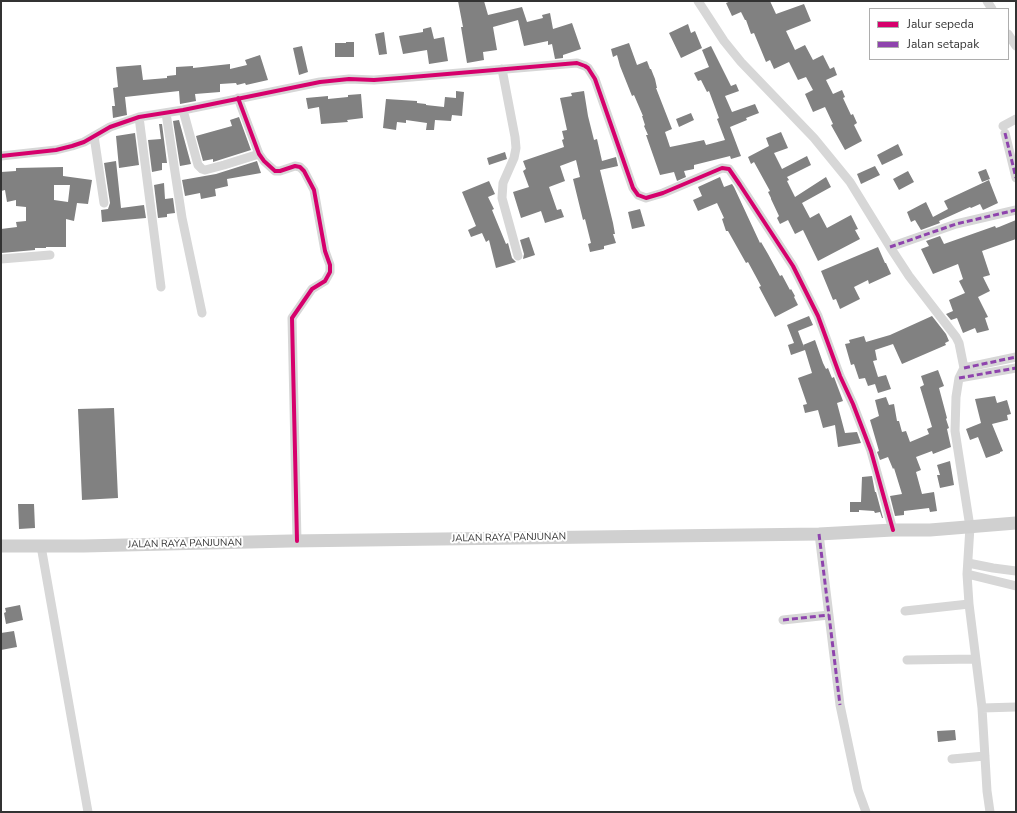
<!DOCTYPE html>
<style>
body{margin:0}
#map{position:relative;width:1017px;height:813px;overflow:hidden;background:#fff;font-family:"Nunito Sans",sans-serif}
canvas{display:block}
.frame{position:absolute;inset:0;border:2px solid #333;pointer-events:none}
.legend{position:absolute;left:869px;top:8px;width:140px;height:52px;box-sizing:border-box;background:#fff;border:1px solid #adadad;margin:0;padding:5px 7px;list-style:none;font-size:12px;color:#333}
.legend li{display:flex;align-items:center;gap:8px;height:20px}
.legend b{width:20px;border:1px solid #adadad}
</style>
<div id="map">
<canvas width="1017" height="813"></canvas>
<div class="frame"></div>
<ul class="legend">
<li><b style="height:5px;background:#d6006c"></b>Jalur sepeda</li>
<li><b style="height:5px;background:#8e44ad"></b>Jalan setapak</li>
</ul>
</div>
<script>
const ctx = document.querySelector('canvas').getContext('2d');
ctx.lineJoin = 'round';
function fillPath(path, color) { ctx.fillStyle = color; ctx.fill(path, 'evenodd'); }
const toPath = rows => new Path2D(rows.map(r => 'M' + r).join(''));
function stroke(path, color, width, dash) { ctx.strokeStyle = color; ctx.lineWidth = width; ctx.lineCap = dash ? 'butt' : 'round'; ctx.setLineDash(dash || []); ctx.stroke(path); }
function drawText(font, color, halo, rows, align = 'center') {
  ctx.font = font + ' "Nunito Sans",sans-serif'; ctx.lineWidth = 4; ctx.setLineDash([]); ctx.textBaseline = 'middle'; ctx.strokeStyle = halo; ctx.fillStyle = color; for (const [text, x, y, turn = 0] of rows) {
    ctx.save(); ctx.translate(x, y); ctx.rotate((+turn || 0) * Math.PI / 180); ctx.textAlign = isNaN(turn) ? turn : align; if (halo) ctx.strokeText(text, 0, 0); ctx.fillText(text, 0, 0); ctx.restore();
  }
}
fillPath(toPath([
 [458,1,484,1,488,15,522,7,527,22,543,18,542,15,550,13,553,29,572,23,581,49,563,55,563,58,555,59,552,44,548,45,548,41,524,46,518,20,493,27,497,50,483,52,484,60,467,63,461,27,463,27],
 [731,1,770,1,776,14,804,4,811,21,786,31,795,50,805,45,813,60,823,55,830,69,834,67,837,75,826,80,833,94,842,90,845,97,843,98,851,115,853,114,857,123,854,125,862,141,845,150,831,125,833,124,825,107,813,112,805,94,813,90,806,77,798,80,789,62,774,69,770,60,766,62,754,33,751,34,746,20,745,20,741,12,732,16,726,3],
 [688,24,691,33,695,31,702,48,681,58,669,33],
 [431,27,434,39,444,37,448,61,429,64,427,50,403,54,399,36,423,32,423,29],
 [384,32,387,54,379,55,375,34],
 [346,42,354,42,354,57,335,57,335,43,346,43],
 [629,43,637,65,647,61,650,69,651,69,655,79,657,88,656,88,672,129,665,132,670,147,704,140,706,145,725,140,717,119,719,118,709,91,707,92,701,80,698,81,694,73,709,67,702,50,711,46,731,86,736,84,739,91,725,96,732,112,755,104,759,113,746,118,747,120,730,127,741,156,731,159,730,156,694,165,694,169,684,171,686,177,677,181,674,172,660,175,646,135,648,135,644,126,645,125,642,116,643,116,634,95,632,96,620,66,617,55,613,57,611,49],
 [302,46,308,72,299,75,293,48],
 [260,55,268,80,246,85,245,83,237,85,236,83,220,84,220,92,195,94,196,101,180,104,179,91,125,97,127,115,113,118,112,106,115,106,113,88,118,87,116,67,141,65,143,80,167,78,167,76,176,75,176,67,193,66,193,68,230,64,230,69,247,65,245,60],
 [456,91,464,92,462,116,452,115,451,121,435,120,434,130,426,130,427,123,406,120,406,123,397,122,396,130,383,128,386,99,417,101,417,103,426,104,426,105,444,107,445,97,456,98],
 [584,91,588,116,594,140,597,139,602,161,616,157,618,166,600,170,613,223,615,234,613,234,616,243,604,246,604,249,590,252,588,244,591,243,585,219,583,220,573,179,580,177,576,160,560,166,565,181,549,187,557,210,561,209,564,217,545,223,541,211,521,218,513,192,529,187,523,171,526,169,523,161,564,147,562,140,564,139,562,131,567,130,560,98,572,96,571,93],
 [361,94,363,118,347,120,348,122,321,124,319,107,308,109,306,98,328,96,328,99,348,97,348,95],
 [691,113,694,120,679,127,676,119],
 [239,117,251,150,213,162,213,159,203,161,196,136,232,126,230,120],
 [179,120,191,164,180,166,173,121],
 [159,124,162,124,167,163,162,163,162,170,152,172,148,140,161,139],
 [781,132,788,148,774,153,782,169,807,156,811,165,787,177,789,180,787,181,795,197,826,177,831,187,802,203,810,218,819,213,827,228,851,215,858,229,855,230,860,239,818,261,803,230,795,234,788,220,780,224,777,218,779,216,771,199,771,198,768,192,770,191,754,162,751,164,748,157,769,146,766,138],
 [135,133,139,165,119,168,116,136],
 [898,144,903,155,882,165,877,155],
 [505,152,507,159,489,165,487,158],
 [116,161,121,208,144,205,146,218,102,222,101,210,108,209,110,203,104,163],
 [257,161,261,173,227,179,228,186,215,189,216,196,201,199,200,193,185,196,182,180,216,174],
 [875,166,880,175,861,184,857,174],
 [63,167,63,176,92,180,88,204,77,203,74,221,66,219,66,247,46,247,46,248,35,248,35,250,1,253,1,229,17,227,16,222,26,221,26,207,16,206,16,200,7,202,5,190,1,191,1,172,16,171,16,168],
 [54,185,70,185,68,202,54,200],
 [986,169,990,179,982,182,978,172],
 [908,171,914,182,899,190,893,179],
 [720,177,724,187,732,184,734,187,760,243,761,242,768,254,780,276,782,275,790,290,791,289,795,296,794,297,798,305,775,317,759,287,761,286,748,262,746,263,728,231,726,231,722,219,724,218,717,203,698,211,693,200,702,196,698,187],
 [989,180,998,203,983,210,980,204,971,208,970,207,939,221,940,223,921,230,915,220,911,222,907,212,926,202,933,217,948,209,944,201],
 [489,181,495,194,488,197,494,209,492,210,506,244,508,243,512,258,516,262,496,268,489,240,486,242,482,233,471,237,468,230,476,226,462,192],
 [164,183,165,199,173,198,175,213,167,214,167,217,158,218,154,185],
 [640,209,645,226,632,229,628,212],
 [1016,220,1016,239,982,251,990,275,983,277,990,291,978,297,988,317,985,318,989,330,977,333,975,328,963,333,957,318,951,320,946,314,953,311,949,300,965,293,959,281,963,279,958,264,933,274,921,249,929,246,926,241,940,236,944,244,995,226,996,228,999,227],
 [529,237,535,255,523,259,524,254,520,240],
 [878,247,885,263,886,263,891,274,869,284,868,280,854,287,860,299,840,309,836,299,833,300,821,271],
 [809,316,813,325,798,331,804,347,803,345,815,340,823,363,826,369,828,368,832,378,834,377,843,401,837,403,845,433,857,432,861,443,838,447,835,425,823,428,818,410,805,413,803,405,807,404,798,378,812,373,805,350,791,355,788,345,794,343,787,325],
 [932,316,946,334,949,341,945,343,946,345,902,364,893,344,875,350,877,360,873,361,878,377,886,375,891,389,878,393,875,384,868,386,865,378,859,379,854,364,851,365,845,344,850,343,849,340,864,336,866,342,890,335],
 [938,370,944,386,939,388,947,418,946,419,949,428,947,429,951,447,933,454,932,451,916,457,921,470,916,472,922,494,934,492,937,511,930,512,929,508,904,511,904,515,895,516,890,496,902,494,894,468,893,469,888,457,880,460,877,452,879,451,870,420,879,416,875,400,886,397,889,405,894,404,897,421,899,421,902,432,906,431,910,442,929,434,927,429,932,427,920,387,924,385,921,376],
 [995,396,997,403,1007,400,1011,414,1007,415,1008,420,992,424,1003,451,1000,452,1000,453,986,458,978,437,970,440,966,429,981,423,975,399],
 [114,408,118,498,82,500,78,409],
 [950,461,954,485,940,488,937,475,940,475,937,465],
 [872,476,875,492,876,492,883,518,882,518,880,512,875,513,874,511,859,510,859,512,850,512,850,502,861,502,862,477],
 [18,504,34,504,35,528,19,529],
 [20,605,23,620,6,624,4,613,6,612,5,608],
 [14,631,17,647,1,650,1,633],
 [955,730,956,740,938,742,937,731]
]), '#818181');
stroke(toPath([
 [698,1,724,41,741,62,814,138,850,182,890,247,909,276,956,337,959,343,964,368,959,378,956,397,955,431,970,527,967,574,969,604,982,708,987,791,990,812],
 [987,1,992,9],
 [1008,34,1016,46],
 [502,69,515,137,516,148,514,158,503,183,502,198,518,256],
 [238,98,259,154,264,161,275,171,280,171,295,166,300,167,304,171,314,190,325,251,330,265,330,272,325,281,312,289,292,318,297,541],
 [183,110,198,165,202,169,205,170,224,165,259,154],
 [166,113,182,218,202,313],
 [139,117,161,287],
 [1003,126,1016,119],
 [1005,133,1016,178],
 [94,136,104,203],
 [1,156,56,150,72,146,84,142,110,127,139,117,183,110,320,82,349,79,374,80,400,78,577,63,585,66,588,68,595,79,633,188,638,195,646,198,663,193,722,168,729,169,740,185,793,266,818,316,840,376,853,404,871,451,893,530],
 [890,247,956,224,1016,210],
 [1,259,50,255],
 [964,368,1016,357],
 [959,378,1016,368],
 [819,534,840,705,858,790,866,812],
 [41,546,88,812],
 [968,563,993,568,1016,571],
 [967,574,1016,586],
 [905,611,969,604],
 [783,620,829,615],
 [907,660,976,659],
 [982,708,1016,707],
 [952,759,985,756]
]), '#d7d7d7', 9);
stroke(toPath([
 [1,546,84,546,290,541,819,534,893,530,930,530,1016,523]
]), '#d0d0d0', 13);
stroke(toPath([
 [1005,133,1016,178],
 [890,247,956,224,1016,210],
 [964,368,1016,357],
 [959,378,1016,368],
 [819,534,840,705],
 [783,620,829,615]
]), '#8e44ad', 3, [6, 3]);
stroke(toPath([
 [238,98,259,154,264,161,275,171,280,171,295,166,300,167,304,171,314,190,325,251,330,265,330,272,325,281,312,289,292,318,297,541],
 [1,156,56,150,72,146,84,142,110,127,139,117,183,110,320,82,349,79,374,80,400,78,577,63,585,66,588,68,595,79,633,188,638,195,646,198,663,193,722,168,729,169,740,185,793,266,818,316,840,376,853,404,871,451,893,530]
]), '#d6006c', 4);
drawText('10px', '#333', '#fff', [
 ["JALAN RAYA PANJUNAN",509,538,-1],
 ["JALAN RAYA PANJUNAN",185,544,-1]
]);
</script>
